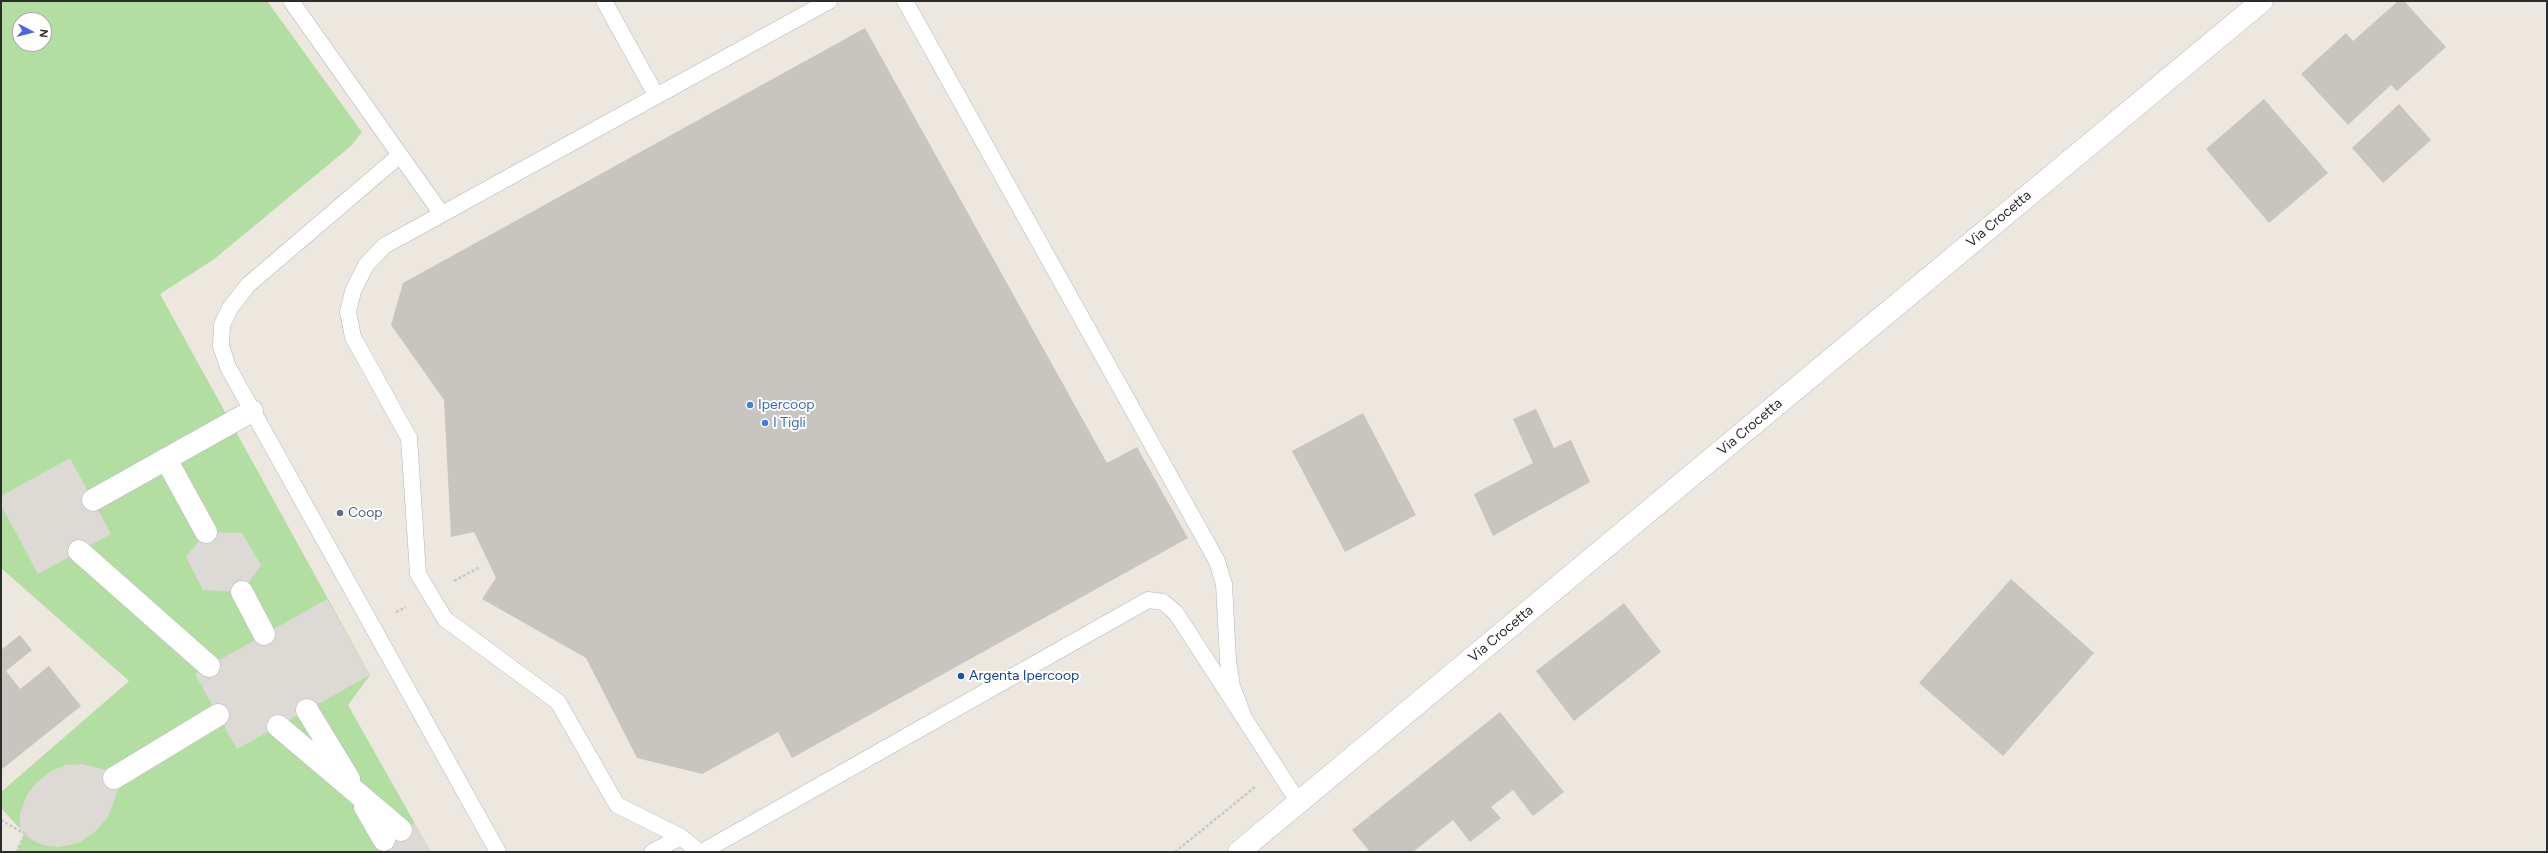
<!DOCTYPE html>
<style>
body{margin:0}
#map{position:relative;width:2548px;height:853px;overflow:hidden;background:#ece8e0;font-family:Figtree,sans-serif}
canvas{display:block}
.frame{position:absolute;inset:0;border:2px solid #2c2c2c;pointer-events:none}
.north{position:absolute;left:12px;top:12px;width:40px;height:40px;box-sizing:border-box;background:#fff;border:1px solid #ababab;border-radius:50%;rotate:97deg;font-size:11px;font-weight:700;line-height:16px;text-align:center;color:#2c2c2c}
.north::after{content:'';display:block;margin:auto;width:14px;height:18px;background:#4f63ea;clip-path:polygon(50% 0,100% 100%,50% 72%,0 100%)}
</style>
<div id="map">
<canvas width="2548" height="853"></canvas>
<div class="frame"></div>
<div class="north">N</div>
</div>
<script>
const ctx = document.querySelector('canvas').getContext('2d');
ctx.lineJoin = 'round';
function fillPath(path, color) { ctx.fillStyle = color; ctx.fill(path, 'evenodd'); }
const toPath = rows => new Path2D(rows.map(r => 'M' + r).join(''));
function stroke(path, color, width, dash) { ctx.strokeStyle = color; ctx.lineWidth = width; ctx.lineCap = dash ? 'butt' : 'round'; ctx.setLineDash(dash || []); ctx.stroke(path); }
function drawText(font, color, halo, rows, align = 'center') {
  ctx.font = font + ' Figtree,sans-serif'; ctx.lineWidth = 4; ctx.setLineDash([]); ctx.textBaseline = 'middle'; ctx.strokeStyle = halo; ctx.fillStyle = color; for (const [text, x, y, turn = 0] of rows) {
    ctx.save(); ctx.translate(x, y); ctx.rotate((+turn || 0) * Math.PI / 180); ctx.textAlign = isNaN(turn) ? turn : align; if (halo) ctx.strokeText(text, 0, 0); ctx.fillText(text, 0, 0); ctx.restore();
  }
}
fillPath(toPath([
 [1,1,267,1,362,132,351,146,213,260,160,294,370,675,348,705,431,852,17,852,25,834,1,808,1,792,129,681,1,568],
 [20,20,44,20,44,44,20,44]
]), '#b3dea1');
fillPath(toPath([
 [70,458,111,534,38,574,1,505,1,496],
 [206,532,242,533,261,565,242,592,203,590,186,557],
 [327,599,370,675,237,749,195,674],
 [81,764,111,771,119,787,108,817,96,831,79,843,58,847,43,845,32,840,20,830,20,813,27,795,36,783,51,771,66,765],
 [415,823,431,852,391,852,384,840]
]), '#dddad6');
fillPath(toPath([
 [2398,1,2404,1,2446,47,2397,91,2391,85,2348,125,2301,74,2346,33,2353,41],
 [865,28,1107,463,1137,447,1188,538,792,758,778,732,702,774,637,758,586,658,482,599,496,578,474,532,451,537,444,400,391,325,403,283],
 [2264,99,2328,173,2269,223,2206,149],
 [2399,104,2431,140,2383,183,2352,148],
 [1536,409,1554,448,1571,440,1590,482,1493,536,1474,494,1533,463,1513,419],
 [1363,413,1416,515,1345,552,1292,451],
 [2011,579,2094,653,2003,756,1919,683],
 [1624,603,1661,652,1574,721,1536,671],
 [20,635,32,650,6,671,20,689,49,666,81,706,1,770,1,650],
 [1500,712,1564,792,1533,816,1513,790,1491,807,1501,818,1470,842,1453,820,1413,852,1370,852,1352,830]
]), '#c8c4bf');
const lane = toPath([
 [291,1,441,213],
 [604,1,656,95],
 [905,1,1217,561,1224,584,1228,661,1232,686,1244,718],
 [400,155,248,285,230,308,222,325,221,346,228,367,498,852],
 [652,852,681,837],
 [699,852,681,837,617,805,558,702,445,619,418,574,409,438,353,337,348,312,353,291,366,265,384,246,829,1],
 [702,852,1148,600,1163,602,1176,613,1299,803]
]);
const street = toPath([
 [166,459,206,532],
 [93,500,252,411],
 [79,551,209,666],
 [242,592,264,634],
 [307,710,349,779],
 [278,726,401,830],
 [114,778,218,715],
 [365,807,384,840],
 [1239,852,2262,1]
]);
stroke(lane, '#b3b5be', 17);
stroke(street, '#b3b5be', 23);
stroke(toPath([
 [454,581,480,567],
 [396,612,406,607],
 [1,820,25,834,16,852],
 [1175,852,1255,787]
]), '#c8c8c8', 2.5, [3, 2]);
stroke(lane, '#fff', 16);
stroke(street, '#fff', 22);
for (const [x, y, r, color] of [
 [750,405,4,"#3f7fe0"],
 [765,423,4,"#3f7fe0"],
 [340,513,4,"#5c6f8a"],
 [961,676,4,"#1a4fb4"]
]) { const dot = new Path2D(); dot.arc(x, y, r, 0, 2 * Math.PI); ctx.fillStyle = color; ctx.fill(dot); stroke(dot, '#fff', 1.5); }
drawText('14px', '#2c2c2c', '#fff', [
 ["Via Crocetta",1999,219,-40],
 ["Via Crocetta",1750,427,-40],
 ["Via Crocetta",1501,634,-40]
]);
drawText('14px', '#366cbe', '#fff', [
 ["Ipercoop",758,405],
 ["I Tigli",773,423]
], 'left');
drawText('14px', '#4e5e75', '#fff', [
 ["Coop",348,513]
], 'left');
drawText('14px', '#164399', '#fff', [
 ["Argenta Ipercoop",969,676]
], 'left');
</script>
